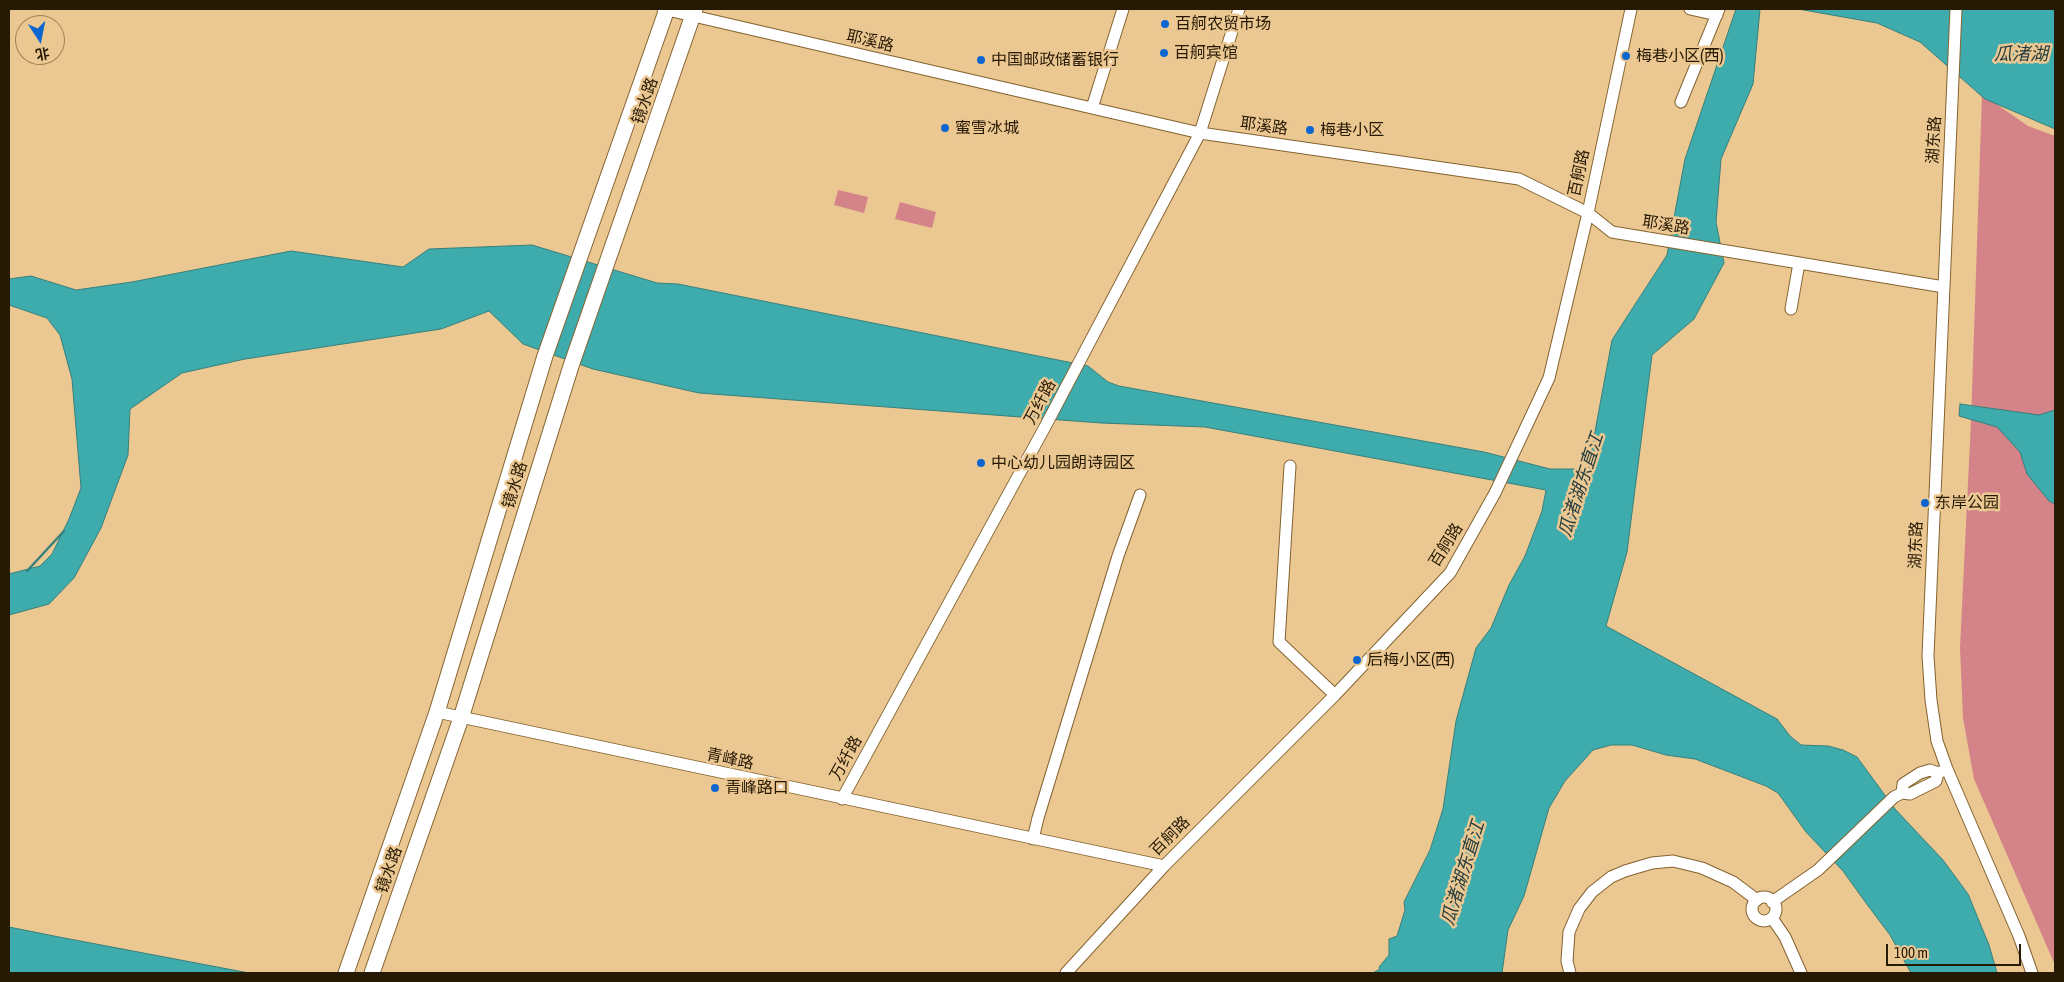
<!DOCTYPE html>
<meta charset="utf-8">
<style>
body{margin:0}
#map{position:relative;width:2064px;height:982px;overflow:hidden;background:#ebc792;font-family:"Asap Condensed","Noto Sans SC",sans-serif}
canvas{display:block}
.frame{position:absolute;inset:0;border:10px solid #271a05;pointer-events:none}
.north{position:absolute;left:15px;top:15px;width:50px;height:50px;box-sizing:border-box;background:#ebc792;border:1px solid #9d825a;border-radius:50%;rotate:169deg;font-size:14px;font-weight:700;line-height:20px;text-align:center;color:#271a05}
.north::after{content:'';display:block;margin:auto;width:18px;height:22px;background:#0b66cf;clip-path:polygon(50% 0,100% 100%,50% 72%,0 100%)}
.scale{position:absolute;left:1886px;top:944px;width:135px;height:22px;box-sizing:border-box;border:2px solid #271a05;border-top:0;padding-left:6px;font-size:15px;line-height:18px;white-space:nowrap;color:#271a05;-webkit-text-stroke:4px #ebc792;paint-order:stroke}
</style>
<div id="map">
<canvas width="2064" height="982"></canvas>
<div class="frame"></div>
<div class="north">北</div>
<div class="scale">100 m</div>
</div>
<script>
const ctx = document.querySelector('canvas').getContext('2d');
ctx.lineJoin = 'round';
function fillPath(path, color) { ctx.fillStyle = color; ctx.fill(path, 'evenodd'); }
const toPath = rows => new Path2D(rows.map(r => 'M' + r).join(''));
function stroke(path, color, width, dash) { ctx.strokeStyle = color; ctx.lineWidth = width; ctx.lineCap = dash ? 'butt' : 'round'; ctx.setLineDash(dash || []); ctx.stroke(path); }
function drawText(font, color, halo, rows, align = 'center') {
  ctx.font = font + ' "Asap Condensed","Noto Sans SC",sans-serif'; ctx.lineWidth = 5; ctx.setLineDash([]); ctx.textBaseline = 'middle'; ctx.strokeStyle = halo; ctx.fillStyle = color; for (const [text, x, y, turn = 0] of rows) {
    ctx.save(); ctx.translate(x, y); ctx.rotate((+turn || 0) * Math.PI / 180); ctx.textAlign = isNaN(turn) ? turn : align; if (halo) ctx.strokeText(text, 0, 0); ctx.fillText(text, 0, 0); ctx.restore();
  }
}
fillPath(toPath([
 [1982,94,2028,126,2055,136,2055,965,1974,779,1963,718,1960,648,1971,421],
 [838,190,868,197,864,213,834,205],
 [900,202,936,212,932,228,895,219]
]), '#d48488');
const water = toPath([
 [1736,9,1760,9,1753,84,1721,159,1716,222,1724,263,1694,319,1652,355,1627,552,1606,626,1777,719,1790,736,1801,745,1828,746,1843,750,1857,757,1895,809,1943,860,1968,894,1989,945,1997,973,1911,973,1890,935,1866,903,1843,871,1806,832,1778,793,1766,786,1695,759,1666,755,1632,745,1611,745,1593,750,1565,781,1549,808,1524,896,1508,930,1502,973,1373,973,1380,969,1379,967,1389,955,1389,939,1397,936,1405,910,1404,902,1430,850,1443,809,1456,721,1476,648,1491,628,1509,585,1525,556,1542,511,1546,490,1205,427,1101,423,699,393,593,369,523,344,489,311,441,329,245,359,182,373,130,409,128,455,101,528,74,578,49,604,9,615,9,574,40,566,52,554,69,519,81,488,72,379,60,335,47,318,9,305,9,279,31,276,76,290,132,282,291,251,403,267,429,249,532,245,657,283,678,284,1088,366,1108,382,1119,386,1484,452,1550,469,1588,469,1612,340,1667,255,1685,159,1736,9],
 [1798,9,2055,9,2055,129,1985,99,1920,42,1877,23,1798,9],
 [1960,404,2039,415,2055,410,2055,504,2049,501,2027,474,2020,452,1997,427,1959,416,1960,404],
 [9,927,59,937,249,973,9,973,9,927]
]);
fillPath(water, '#3eabad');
stroke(water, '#37807b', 1);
stroke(toPath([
 [27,571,64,531]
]), '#37807b', 2.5);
const minor = toPath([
 [663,9,1200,133,1519,179,1588,213,1612,232,1944,287],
 [1690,9,1717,15],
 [1956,9,1928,656,1931,700,1937,741,1947,769,2019,936,2032,973],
 [1681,102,1719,9],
 [1092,108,1123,9],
 [1791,309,1799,263],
 [1290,466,1279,642,1335,695],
 [437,712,1164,866],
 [1938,773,1936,781,1910,794,1902,793,1903,784,1920,773,1930,770,1938,773,1947,769],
 [842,799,1046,425,1200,133,1239,9],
 [1033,839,1038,818,1118,556,1140,495],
 '1752 909a12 12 0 1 1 24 0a12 12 0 1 1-24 0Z',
 [1772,902,1818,870,1894,797,1902,793],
 [1772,918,1785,937,1801,973],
 [1066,973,1164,866,1335,695,1450,573,1495,493,1549,378,1588,213,1631,9],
 [1570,973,1567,961,1569,932,1579,909,1592,892,1611,877,1625,871,1652,863,1673,861,1702,868,1733,882,1757,900]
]);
const major = toPath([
 [346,973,437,712,545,356,667,9],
 [372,973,461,718,571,366,695,9]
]);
stroke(minor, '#846330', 13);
stroke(major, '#846330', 17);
stroke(minor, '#fff', 11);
stroke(major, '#fff', 15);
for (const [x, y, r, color] of [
 [1165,24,5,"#0b66cf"],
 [1164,53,5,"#0b66cf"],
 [1626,56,5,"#0b66cf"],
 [981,60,5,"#0b66cf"],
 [945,128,5,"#0b66cf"],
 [1310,130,5,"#0b66cf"],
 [981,463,5,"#0b66cf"],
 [1925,503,5,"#0b66cf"],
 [1357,660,5,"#0b66cf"],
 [715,788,5,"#0b66cf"]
]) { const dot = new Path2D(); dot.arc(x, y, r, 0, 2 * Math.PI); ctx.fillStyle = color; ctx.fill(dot); stroke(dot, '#ebc792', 2); }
drawText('16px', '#271a05', '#ebc792', [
 ["百舸农贸市场",1175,24],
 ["百舸宾馆",1174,53],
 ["梅巷小区(西)",1636,56],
 ["中国邮政储蓄银行",991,60],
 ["蜜雪冰城",955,128],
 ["梅巷小区",1320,130],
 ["中心幼儿园朗诗园区",991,463],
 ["东岸公园",1935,503],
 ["后梅小区(西)",1367,660],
 ["青峰路口",725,788]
], 'left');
drawText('16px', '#271a05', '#ebc792', [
 ["耶溪路",870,41,13],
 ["镜水路",645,101,-71],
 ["耶溪路",1264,126,8],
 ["湖东路",1934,140,-87],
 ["百舸路",1579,173,-78],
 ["耶溪路",1666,225,9],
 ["万纤路",1040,402,-62],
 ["镜水路",515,485,-73],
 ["百舸路",1446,545,-58],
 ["湖东路",1916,545,-88],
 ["万纤路",846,758,-61],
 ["青峰路",730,759,12],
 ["百舸路",1170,836,-45],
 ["镜水路",389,870,-71]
]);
drawText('italic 18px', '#253d3e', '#ebc792', [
 ["瓜渚湖",2021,54],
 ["瓜渚湖东直江",1581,485,-72],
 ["瓜渚湖东直江",1463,873,-73]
]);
</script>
